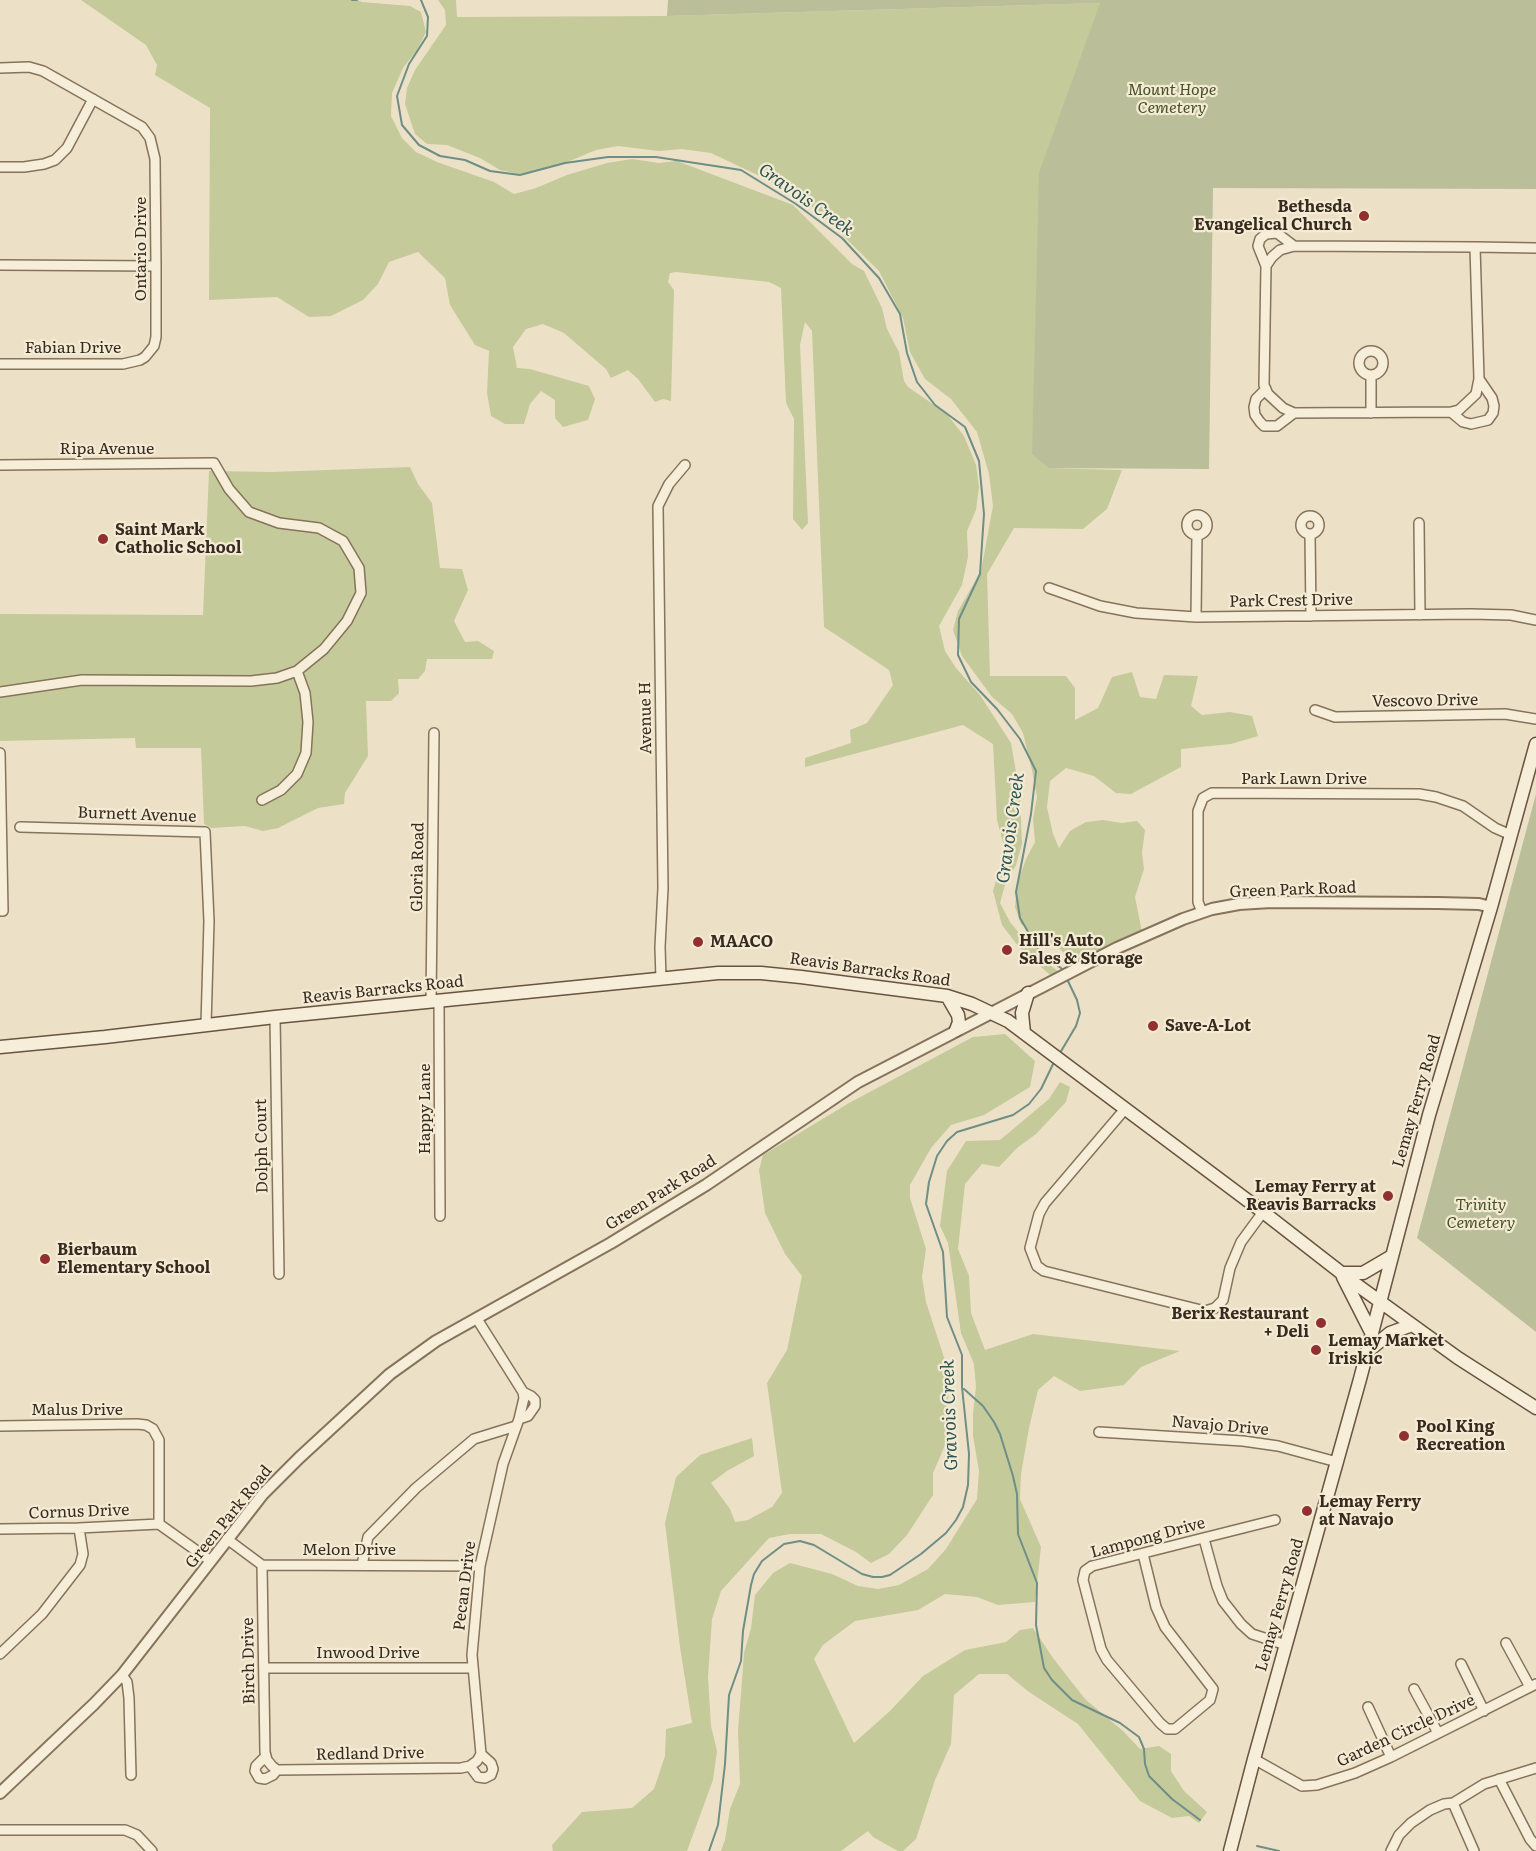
<!DOCTYPE html>
<style>
body{margin:0}
canvas{display:block;background:#ece1c6}
</style>
<canvas width="1536" height="1851"></canvas>
<script>
const ctx = document.querySelector('canvas').getContext('2d');
ctx.lineJoin = 'round';
function fillPath(path, color) { ctx.fillStyle = color; ctx.fill(path, 'evenodd'); }
const toPath = rows => new Path2D(rows.map(r => 'M' + r).join(''));
function stroke(path, color, width, dash) { ctx.strokeStyle = color; ctx.lineWidth = width; ctx.lineCap = dash ? 'butt' : 'round'; ctx.setLineDash(dash || []); ctx.stroke(path); }
function drawText(font, color, halo, rows, align = 'center') {
  ctx.font = font + ' Literata,serif'; ctx.lineWidth = 4.5; ctx.setLineDash([]); ctx.textBaseline = 'middle'; ctx.strokeStyle = halo; ctx.fillStyle = color; for (const [text, x, y, turn = 0] of rows) {
    ctx.save(); ctx.translate(x, y); ctx.rotate((+turn || 0) * Math.PI / 180); ctx.textAlign = isNaN(turn) ? turn : align; if (halo) ctx.strokeText(text, 0, 0); ctx.fillText(text, 0, 0); ctx.restore();
  }
}
fillPath(toPath([
 [81,0,357,0,362,2,410,6,421,12,426,32,417,50,403,68,392,93,391,116,402,138,416,152,437,162,494,182,514,194,536,188,567,175,607,163,632,159,659,163,677,161,793,205,852,264,864,271,882,308,887,329,899,352,904,381,908,387,946,413,964,436,976,465,979,487,976,510,967,531,968,557,962,585,939,626,945,651,956,668,980,695,1011,743,1020,795,1022,844,1016,865,1005,885,1000,903,1010,922,1026,941,1037,945,1045,961,1059,972,1050,975,1018,946,1002,925,993,891,997,877,1008,861,997,820,993,744,963,725,805,767,805,758,851,743,850,730,867,723,893,685,889,670,824,627,812,331,805,322,800,345,808,523,802,530,793,519,794,419,786,403,781,288,769,282,676,272,670,273,668,282,674,290,671,401,663,399,655,402,638,379,628,370,611,378,606,369,564,333,543,324,526,329,513,347,517,368,530,369,589,386,595,399,588,420,563,427,555,418,555,400,541,391,530,404,524,424,505,424,491,416,487,393,489,351,475,345,450,305,445,278,418,252,389,262,378,284,363,300,331,316,309,317,277,297,209,300,210,108,155,75,157,65,146,45],
 [438,0,456,0,457,17,667,16,1100,3,1049,468,1122,470,1107,509,1083,529,1014,528,987,574,990,676,1066,676,1075,688,1075,720,1098,708,1112,677,1132,672,1140,697,1156,699,1164,675,1198,676,1191,706,1202,715,1230,712,1252,716,1258,736,1231,744,1181,749,1181,767,1131,794,1116,793,1094,776,1066,768,1050,781,1047,807,1053,834,1059,848,1070,831,1086,822,1103,820,1122,823,1137,821,1145,830,1142,853,1144,869,1135,897,1142,932,1068,968,1064,953,1057,946,1045,944,1021,924,1015,907,1017,884,1026,859,1035,842,1033,819,1037,797,1032,770,1023,733,1012,714,992,697,962,656,953,630,958,611,981,571,993,506,989,474,977,432,951,399,925,379,910,352,903,318,879,271,817,210,764,178,711,153,682,149,659,151,618,146,596,150,565,163,541,170,519,174,500,170,480,158,447,145,427,144,415,134,405,104,407,88,415,70,446,25,445,10],
 [410,467,418,484,432,503,440,568,462,569,468,590,454,621,465,642,478,641,494,651,492,659,427,659,425,671,418,679,398,679,399,693,391,701,366,701,368,756,345,793,344,804,318,808,278,828,263,831,245,826,211,828,204,824,201,748,136,748,135,738,0,741,0,614,203,615,209,471,272,472],
 [1005,1034,1035,1061,1030,1087,984,1115,951,1125,931,1148,910,1185,910,1198,926,1249,922,1277,926,1302,951,1379,945,1417,946,1443,933,1473,933,1495,907,1535,889,1554,871,1563,856,1552,821,1534,790,1534,769,1538,721,1591,712,1619,708,1677,711,1726,717,1751,713,1780,687,1851,553,1851,552,1845,582,1812,632,1808,654,1789,665,1756,666,1729,692,1723,680,1647,665,1523,676,1477,700,1455,752,1438,754,1456,727,1471,711,1483,730,1509,735,1522,748,1520,772,1507,782,1493,767,1383,787,1350,802,1276,785,1254,765,1213,759,1170,763,1155,849,1103,973,1037],
 [1060,1082,1070,1087,1066,1102,1036,1134,1017,1148,999,1167,982,1164,965,1184,958,1249,969,1276,971,1313,985,1350,1033,1334,1180,1351,1141,1367,1124,1385,1080,1391,1054,1376,1038,1390,1029,1428,1021,1474,1020,1499,1041,1547,1035,1602,998,1605,977,1597,945,1594,918,1610,855,1621,823,1645,814,1659,854,1743,890,1711,923,1676,965,1650,1006,1642,1020,1630,1033,1628,1053,1658,1085,1699,1123,1731,1140,1749,1159,1746,1171,1754,1171,1771,1184,1791,1207,1812,1199,1823,1189,1816,1172,1818,1140,1801,1078,1724,1029,1692,1007,1674,979,1674,954,1695,951,1744,935,1780,916,1839,903,1851,898,1851,873,1837,868,1831,841,1851,721,1851,725,1840,730,1809,740,1784,738,1730,742,1681,744,1653,751,1628,755,1595,773,1573,790,1563,832,1574,858,1586,878,1589,899,1585,928,1569,946,1549,977,1499,979,1471,973,1436,973,1414,976,1387,974,1364,961,1333,948,1243,940,1226,947,1171,966,1141,1000,1140,1049,1099]
]), '#c4ca9a');
fillPath(toPath([
 [668,0,1536,0,1536,189,1213,188,1209,469,1049,468,1032,454,1039,173,1100,3,667,16],
 [1536,794,1536,1332,1417,1238]
]), '#babf99');
stroke(toPath([
 [352,0,357,0],
 [421,0,428,17,427,36,409,64,397,96,402,125,419,145,440,156,465,160,490,171,520,175,565,163,608,157,656,157,741,170,796,204,842,238,879,278,900,314,907,353,917,382,935,405,965,427,979,461,984,514,980,574,959,619,958,655,971,682,997,709,1020,739,1036,771,1031,814,1016,892,1020,918,1041,954,1061,968,1063,971],
 [1060,1053,1076,1026,1080,1013,1077,1000,1067,979],
 [964,1389,983,1406,994,1422,1000,1434,1013,1476,1017,1494,1018,1534,1037,1583,1036,1625,1044,1668,1052,1680,1072,1700,1120,1723,1139,1737,1144,1749,1145,1764,1149,1776,1172,1799,1200,1820],
 [1257,1846,1279,1851],
 [709,1851,718,1825,725,1764,729,1695,741,1661,743,1631,751,1585,754,1574,762,1561,784,1544,800,1541,814,1545,862,1574,873,1577,882,1577,890,1575,921,1554,946,1533,956,1520,963,1507,968,1485,969,1454,962,1387,962,1355,947,1317,943,1252,926,1204,929,1182,937,1156,947,1141,957,1132,1013,1115,1029,1104,1041,1089,1055,1060]
]), '#6e8e86', 2);
const minor = toPath([
 [0,68,29,67,43,71,142,127,150,138,155,159,156,266,156,337,154,346,145,357,140,360,123,364,0,364],
 [0,167,24,167,44,164,55,160,67,148,93,99],
 [1475,247,1479,379,1476,394,1459,410,1451,412,1294,413,1283,408,1268,394,1264,385,1266,266,1272,257,1280,250,1294,246,1475,247,1536,248],
 [0,265,156,266],
 [1266,266,1258,246,1260,239,1266,234,1277,233,1294,246],
 '1359 363a12 12 0 1 1 24 0a12 12 0 1 1-24 0Z',
 [1266,389,1256,399,1254,407,1255,415,1260,422,1264,426,1277,426,1294,413],
 [1451,412,1463,422,1471,424,1488,420,1493,413,1494,406,1492,398,1479,379],
 [1371,413,1371,376],
 [0,465,214,463,229,489,249,512,279,523,319,528,343,541,359,568,361,593,347,621,324,649,297,671,277,678,251,681,82,680,0,692],
 '1187 525a10 10 0 1 1 20 0a10 10 0 1 1-20 0Z',
 '1301 525a9 9 0 1 1 18 0a9 9 0 1 1-18 0Z',
 [1419,523,1420,615],
 [1310,534,1311,616],
 [1049,588,1100,606,1136,613,1196,617,1471,614,1511,615,1536,620],
 [1196,617,1197,535],
 [1315,710,1335,717,1505,714,1536,719],
 [0,753,3,911,0,911],
 [262,800,281,790,297,774,306,753,308,722,305,693,297,671],
 [20,827,205,832,209,921,206,1025],
 [1202,912,1198,902,1198,811,1203,798,1212,793,1419,794,1436,797,1463,806,1495,828,1511,835],
 [661,979,660,947,663,888,658,506,669,484,685,465],
 [431,1002,434,733],
 [439,1002,440,1216],
 [275,1017,279,1274],
 [1125,1109,1045,1203,1039,1214,1030,1248,1037,1266,1044,1271,1205,1311,1215,1308,1223,1300,1230,1268,1241,1242,1263,1212],
 [519,1419,528,1416,535,1406,535,1400,531,1396,523,1392],
 [0,1426,137,1424,146,1425,153,1429,159,1440,159,1524,211,1561],
 [1099,1432,1243,1441,1278,1446,1337,1462],
 [0,1529,79,1528,159,1524],
 [227,1539,262,1565,480,1566],
 [1204,1539,1217,1586,1223,1601,1241,1624,1252,1634,1286,1645],
 [1143,1554,1156,1607,1165,1627,1213,1689,1210,1700,1175,1729,1167,1729,1160,1723,1107,1660,1101,1649,1083,1580,1085,1571,1092,1566,1275,1520],
 [262,1565,265,1752,267,1760,272,1766,277,1770,461,1768,470,1766,477,1761,481,1754,472,1655,480,1566,503,1464,519,1419,524,1398,523,1392,477,1319],
 [362,1565,368,1537,416,1488,474,1439,516,1426],
 [1506,1643,1530,1687],
 [0,1654,42,1614,80,1565,83,1554,79,1528],
 [1461,1664,1484,1711],
 [265,1668,472,1668],
 [122,1675,127,1682,129,1698,131,1775],
 [1414,1689,1438,1733],
 [1368,1707,1391,1757],
 [266,1756,256,1766,255,1771,259,1778,265,1779,273,1775,277,1770],
 [1254,1759,1302,1786,1317,1785,1355,1773,1391,1757,1536,1684],
 [470,1766,478,1777,485,1778,491,1775,493,1769,491,1763,481,1754],
 [1499,1779,1530,1839,1536,1846],
 [1453,1803,1474,1851],
 [0,1830,125,1830,137,1835,152,1851],
 [1391,1851,1399,1835,1411,1823,1430,1810,1444,1804,1453,1803,1484,1784,1536,1768]
]);
const tertiary = toPath([
 [0,1793,94,1704,122,1675,263,1494,299,1458,390,1374,436,1341,611,1243,706,1185,858,1082,1117,948,1183,919,1212,909,1239,904,1271,902,1438,903,1479,904,1491,907]
]);
const secondary = toPath([
 [947,996,958,1015,959,1022,956,1030],
 [1024,1033,1022,1013,1028,993],
 [0,1047,105,1037,275,1017,718,973,761,973,801,977,947,996,972,1004,1008,1021,1263,1212,1353,1282,1458,1358,1536,1408],
 [1341,1273,1363,1273,1392,1256],
 [1343,1277,1372,1334],
 [1368,1351,1390,1333,1412,1325],
 [1230,1851,1254,1759,1360,1379,1429,1115,1491,907,1536,744]
]);
stroke(minor, '#86735c', 12);
stroke(tertiary, '#86735c', 14);
stroke(secondary, '#685440', 15);
stroke(minor, '#f7eed9', 9);
stroke(tertiary, '#f7eed9', 10);
stroke(secondary, '#f7eed9', 12);
for (const [x, y, r, color] of [
 [1364,216,6,"#923030"],
 [103,539,6,"#923030"],
 [698,942,6,"#923030"],
 [1007,950,6,"#923030"],
 [1153,1026,6,"#923030"],
 [1388,1196,6,"#923030"],
 [45,1259,6,"#923030"],
 [1321,1323,6,"#923030"],
 [1316,1350,6,"#923030"],
 [1404,1436,6,"#923030"],
 [1307,1511,6,"#923030"]
]) { const dot = new Path2D(); dot.arc(x, y, r, 0, 2 * Math.PI); ctx.fillStyle = color; ctx.fill(dot); stroke(dot, '#f4ebd5', 2); }
drawText('italic 16px', '#475227', '#f4ebd5', [
 ["Mount Hope",1172,90],
 ["Cemetery",1172,108],
 ["Trinity",1481,1205],
 ["Cemetery",1481,1223]
]);
drawText('bold 16px', '#372b1f', '#f4ebd5', [
 ["Bethesda",1352,207,"right"],
 ["Evangelical Church",1352,225,"right"],
 ["Saint Mark",115,530],
 ["Catholic School",115,548],
 ["Hill's Auto",1019,941],
 ["Sales & Storage",1019,959],
 ["MAACO",710,942],
 ["Save-A-Lot",1165,1026],
 ["Lemay Ferry at",1376,1187,"right"],
 ["Reavis Barracks",1376,1205,"right"],
 ["Bierbaum",57,1250],
 ["Elementary School",57,1268],
 ["Berix Restaurant",1309,1314,"right"],
 ["+ Deli",1309,1332,"right"],
 ["Lemay Market",1328,1341],
 ["Iriskic",1328,1359],
 ["Pool King",1416,1427],
 ["Recreation",1416,1445],
 ["Lemay Ferry",1319,1502],
 ["at Navajo",1319,1520]
], 'left');
drawText('16px', '#372b1f', '#f4ebd5', [
 ["Ontario Drive",141,249,-90],
 ["Fabian Drive",73,348],
 ["Ripa Avenue",107,449],
 ["Park Crest Drive",1291,601,-1],
 ["Vescovo Drive",1425,701,-1],
 ["Avenue H",646,718,-91],
 ["Park Lawn Drive",1304,779],
 ["Burnett Avenue",137,815,2],
 ["Gloria Road",418,867,-89],
 ["Green Park Road",1293,890,-2],
 ["Reavis Barracks Road",870,970,8],
 ["Reavis Barracks Road",383,990,-6],
 ["Lemay Ferry Road",1417,1101,-74],
 ["Happy Lane",425,1109,-90],
 ["Dolph Court",262,1146,-91],
 ["Green Park Road",661,1193,-32],
 ["Malus Drive",77,1410],
 ["Navajo Drive",1220,1426,5],
 ["Cornus Drive",79,1512,-2],
 ["Green Park Road",229,1517,-51],
 ["Lampong Drive",1148,1538,-15],
 ["Melon Drive",349,1550],
 ["Pecan Drive",465,1586,-83],
 ["Lemay Ferry Road",1280,1605,-74],
 ["Inwood Drive",368,1653],
 ["Birch Drive",249,1661,-91],
 ["Garden Circle Drive",1406,1731,-25],
 ["Redland Drive",370,1754,-1]
]);
drawText('italic 18px', '#305654', '#f4ebd5', [
 ["Gravois Creek",806,200,35],
 ["Gravois Creek",1011,828,-82],
 ["Gravois Creek",950,1415,-92]
]);
</script>
